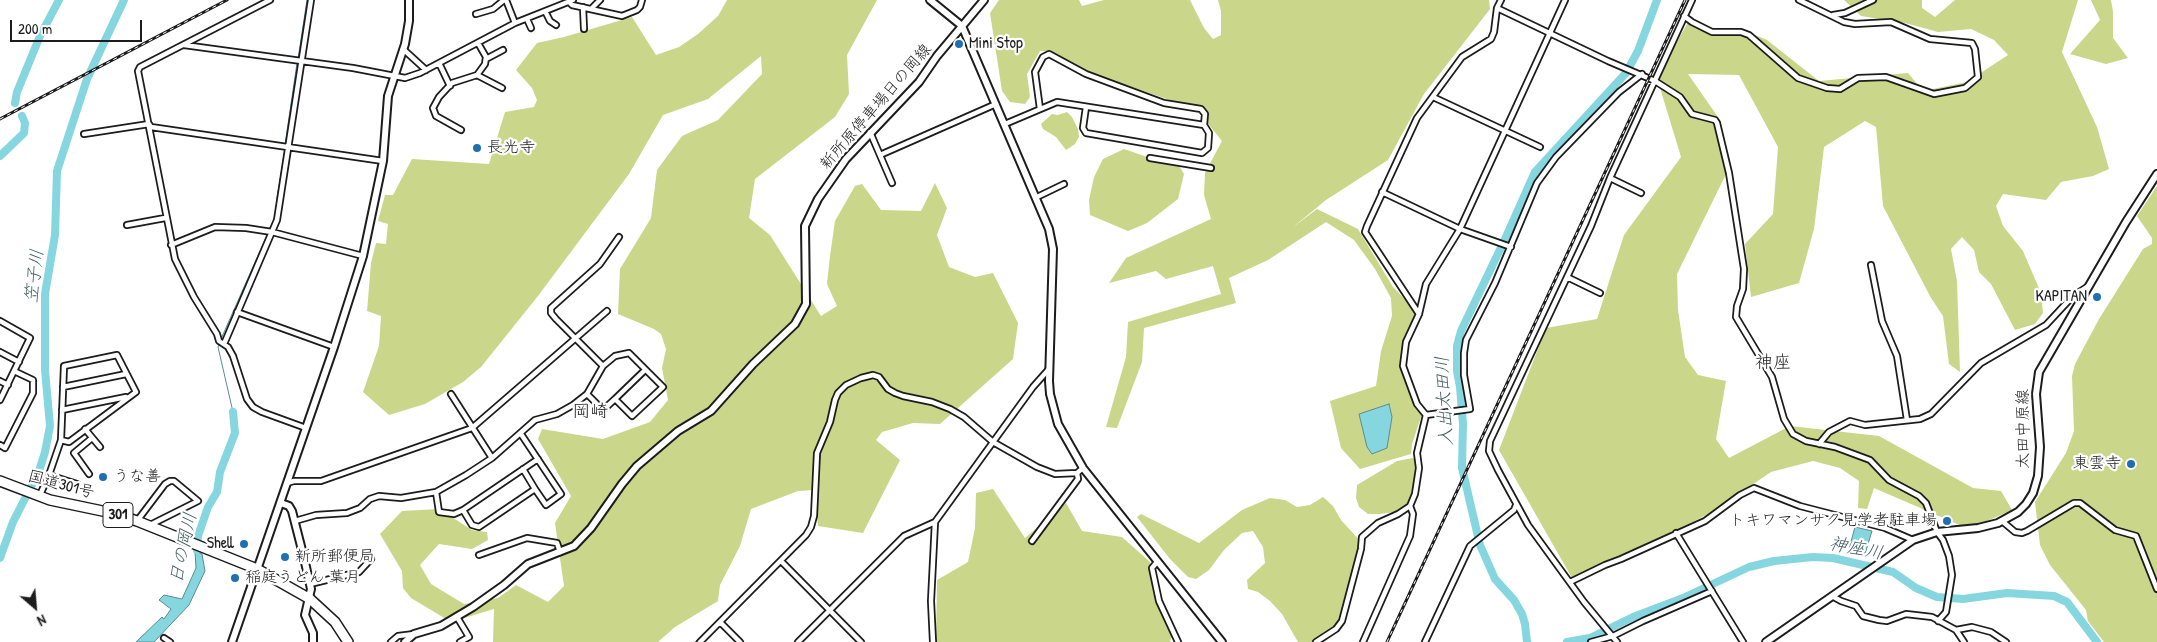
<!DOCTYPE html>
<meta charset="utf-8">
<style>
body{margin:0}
#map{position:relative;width:2157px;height:642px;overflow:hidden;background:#fff;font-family:"Patrick Hand",sans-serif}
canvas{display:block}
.north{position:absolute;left:10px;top:582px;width:50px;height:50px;-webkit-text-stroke:4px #fff;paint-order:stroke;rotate:153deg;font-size:14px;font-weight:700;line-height:20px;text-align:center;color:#1c1c1c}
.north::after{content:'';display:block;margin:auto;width:18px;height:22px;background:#1c1c1c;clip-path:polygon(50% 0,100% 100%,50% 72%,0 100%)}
.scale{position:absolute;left:10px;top:20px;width:132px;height:22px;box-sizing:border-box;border:2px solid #1c1c1c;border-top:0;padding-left:6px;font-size:15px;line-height:18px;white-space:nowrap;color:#1c1c1c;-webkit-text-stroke:4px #fff;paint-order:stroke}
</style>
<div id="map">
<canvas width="2157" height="642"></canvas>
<div class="north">N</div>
<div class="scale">200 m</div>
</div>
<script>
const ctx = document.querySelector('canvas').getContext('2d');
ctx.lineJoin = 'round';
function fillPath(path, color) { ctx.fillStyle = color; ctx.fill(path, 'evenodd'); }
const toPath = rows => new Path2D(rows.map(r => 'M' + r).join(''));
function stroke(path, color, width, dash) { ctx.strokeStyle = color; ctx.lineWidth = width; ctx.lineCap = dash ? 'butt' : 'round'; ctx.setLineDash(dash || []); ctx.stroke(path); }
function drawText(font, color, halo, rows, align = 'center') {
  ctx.font = font + ' "Patrick Hand","Klee One",sans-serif'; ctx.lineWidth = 4.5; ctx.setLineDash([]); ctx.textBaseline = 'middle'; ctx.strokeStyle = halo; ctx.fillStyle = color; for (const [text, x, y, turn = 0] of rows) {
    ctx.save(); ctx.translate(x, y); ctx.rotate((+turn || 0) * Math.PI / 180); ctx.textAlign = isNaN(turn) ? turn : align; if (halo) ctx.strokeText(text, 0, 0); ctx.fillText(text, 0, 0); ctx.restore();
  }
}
fillPath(toPath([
 [727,0,877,0,847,55,849,94,835,117,755,179,749,218,770,235,821,316,837,306,827,284,830,256,835,221,855,186,862,184,881,210,921,211,935,183,947,208,937,235,949,267,975,277,993,273,1018,323,1013,359,940,424,913,423,882,432,876,440,900,460,863,533,818,526,814,490,798,491,751,509,740,546,720,585,718,601,675,627,658,642,493,642,494,609,451,622,411,598,403,588,402,571,380,534,402,511,439,509,472,530,487,532,488,540,472,549,439,544,420,565,431,584,464,604,498,598,516,585,548,602,564,586,555,523,571,496,538,439,542,429,603,439,650,422,668,400,662,368,666,349,661,334,654,329,618,314,620,269,651,218,657,170,682,136,718,120,762,74,761,56,708,99,663,115,629,174,538,296,481,367,463,382,425,404,389,415,363,392,379,346,381,316,367,311,371,263,376,243,386,244,388,224,378,221,385,195,393,195,412,159,489,164,505,112,534,107,537,100,532,88,516,70,537,43,564,37,632,17,656,55,679,47,698,34,718,16],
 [999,0,1079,0,1082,6,1104,0,1190,0,1204,28,1213,39,1221,35,1221,11,1218,0,1489,0,1490,9,1424,94,1388,160,1326,200,1292,228,1317,209,1358,229,1393,287,1416,311,1403,350,1403,366,1416,409,1422,414,1412,444,1411,454,1360,469,1341,448,1330,401,1376,386,1381,351,1392,316,1391,298,1375,269,1354,240,1326,222,1268,260,1229,278,1236,303,1144,328,1142,362,1117,428,1106,427,1126,357,1128,322,1221,294,1213,266,1166,279,1156,271,1109,283,1126,258,1211,219,1204,195,1205,173,1222,141,1196,109,1044,57,1046,51,1040,51,1027,74,1030,97,1025,104,1010,102,1002,91,990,13],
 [1844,0,1922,0,1922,8,1935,17,1955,0,2078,0,2062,52,2097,127,2109,169,2093,176,2061,182,2046,200,2003,194,1996,206,2003,226,2023,251,2041,293,2043,313,2035,324,2015,330,1991,284,1979,272,1974,250,1962,237,1951,249,1957,281,1960,372,1949,364,1943,316,1931,298,1883,206,1876,127,1865,121,1824,147,1814,229,1799,283,1751,297,1745,244,1773,214,1778,147,1739,75,1688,74,1720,120,1728,170,1677,274,1678,310,1685,357,1698,375,1726,381,1716,439,1729,458,1790,426,1879,436,1973,488,2001,491,2012,510,1969,529,1874,488,1867,509,1858,508,1859,481,1840,468,1813,461,1771,472,1712,512,1619,560,1572,578,1499,450,1546,328,1597,319,1624,235,1681,157,1657,78,1688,22,1709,28,1739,28,1767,40,1819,81,1908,73,1923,91,1967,82,2008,55,1994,40,1971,29,1938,32,1905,23,1861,16],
 [2091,0,2111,0,2113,12,2113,38,2128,58,2106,64,2070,54,2100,20],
 [1067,112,1072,117,1078,129,1079,137,1075,144,1066,150,1056,137,1043,129,1041,124,1052,114,1058,115],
 [1124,149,1150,158,1177,162,1184,174,1178,199,1147,223,1128,231,1090,215,1089,200,1094,177,1103,159],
 [2157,186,2157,642,2104,642,2088,621,2086,610,2050,565,2040,545,2035,502,2066,453,2074,431,2072,376,2075,364,2099,319,2143,249,2152,244,2152,238,2137,216],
 [1413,458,1418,462,1419,482,1411,502,1394,512,1380,514,1368,514,1359,507,1356,498,1357,485,1397,461],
 [993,489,1025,538,1066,503,1082,531,1122,537,1150,562,1159,601,1173,632,1170,642,936,642,937,580,968,562,975,528,976,493],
 [1323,497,1333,506,1341,520,1362,543,1342,621,1315,642,1298,642,1282,614,1270,601,1258,592,1248,589,1247,580,1265,563,1263,547,1253,531,1242,533,1224,550,1209,570,1196,579,1188,577,1170,559,1137,517,1141,514,1199,543,1242,510,1270,498,1285,500,1297,507,1310,505]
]), '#cad689');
const water = toPath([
 [1389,404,1392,417,1387,448,1372,454,1367,447,1359,414,1389,404],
 [1855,527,1872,531,1865,554,1849,549,1855,527],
 [195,551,202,554,205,571,189,605,154,642,136,642,162,617,164,619,171,609,159,600,164,595,182,599,196,568,195,551]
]);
fillPath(water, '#85d6de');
stroke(water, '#5b8c90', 1);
stroke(toPath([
 [298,59,307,0],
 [285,145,297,63],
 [277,198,285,149],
 [270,228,275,218,277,199],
 [221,339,268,233],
 [220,343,218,347,233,412],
 [695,642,805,533]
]), '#5b8c90', 1);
stroke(toPath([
 [15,103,17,92,40,36,59,0],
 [0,156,24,133,25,123,22,116],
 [197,550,198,536,208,507,217,492,220,472,235,433,233,412],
 [0,558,13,522,39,471,45,452,50,426,45,370,45,294,55,235,57,171,87,79,124,0],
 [1527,642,1525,624,1522,614,1514,600,1495,579,1480,545,1462,468,1463,424,1460,387,1457,371,1457,346,1461,331,1506,237,1535,172,1626,73,1638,51,1657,0],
 [1567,642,1590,638,1633,617,1683,598,1749,567,1774,561,1813,557,1833,558,1893,572,1916,588,1937,597,1963,599,2007,593,2054,596,2067,602,2097,642]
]), '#85d6de', 8);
const street = toPath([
 [270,0,140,67,138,71,175,259,194,297,217,334,219,341,228,347,233,356,247,399,253,407,262,412,306,428],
 [506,0,515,23],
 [569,2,572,5,622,16,637,10,640,7,642,0],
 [583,7,584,29],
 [592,8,600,0],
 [1497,8,1608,61,1655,81,1680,97,1692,114,1715,120,1717,123,1729,173,1744,269,1743,289,1737,306,1736,317,1772,377,1784,419,1793,434,1806,441,1835,447,1870,460,1889,480,1919,496,1926,503,1937,532,1943,540,1949,556,1952,575,1946,612,1938,621],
 [545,11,550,21,556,25],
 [476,14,493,9,504,0],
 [1833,15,1845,13,1873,0],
 [1684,16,1692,22,1712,32,1741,32,1749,35,1798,78,1827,88,1840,89,1858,78,1886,77,1934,94,1965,88,1978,77,1975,49,1972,43,1930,39,1891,22,1855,24,1844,22,1799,0],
 [527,19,531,28],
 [478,43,486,57,485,64,477,75,502,88],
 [184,45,353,68,405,78,420,73,515,23,573,0],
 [403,49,426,70],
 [486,59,503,50],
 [439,63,450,86],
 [1433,97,1540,147],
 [1086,107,1083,128,1086,133,1202,153,1208,148,1209,133,1204,125],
 [1005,124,1057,102,1204,125,1205,114,1201,109,1164,103,1086,74,1049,54,1043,57,1035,72,1040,109],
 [461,130,436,116,433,108,439,97,452,83,477,75],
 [870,132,892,183],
 [84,134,149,124,151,127,383,161],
 [880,155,996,104],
 [1150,158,1211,168],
 [1610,178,1641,193],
 [1382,192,1460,229,1511,247],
 [1037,197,1064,184],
 [127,225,165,218],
 [171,245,215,227,246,228,272,232,363,256],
 [1871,265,1882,321,1897,356,1907,420],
 [1567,277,1600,293],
 [237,312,334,347],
 [1419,314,1365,232,1367,226,1417,118,1462,57,1491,39,1494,32,1497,8,1501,0],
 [0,321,30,338,0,400],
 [224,344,277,220,311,0],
 [0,352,19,362],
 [603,366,556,319,551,313,551,308,600,264,619,237],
 [0,381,8,385],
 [63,387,126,374],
 [451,394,492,458],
 [615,399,645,370],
 [62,410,126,397],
 [1426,415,1470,409,1464,375,1464,353,1466,340,1495,283,1537,183,1556,157,1619,92,1642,74],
 [85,429,100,447],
 [1819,444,1829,432,1850,421,1865,425,1920,419,1931,414,1981,363,2046,325,2073,296,2087,287],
 [0,445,5,448,33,393,33,380,14,371],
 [523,469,535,489],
 [89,474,74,453,92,438],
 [49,475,77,484],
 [287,483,294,481,321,481,472,428,607,311],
 [436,492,439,512,454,514,463,510,472,525,479,527,535,489,546,505,561,494,521,434],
 [39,497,49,475,61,440,64,366,117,355,136,392,69,442,61,440],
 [463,510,538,459],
 [137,521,165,484,170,481,174,481,198,501,150,525],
 [295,521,316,515,347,513,360,508,370,499,379,496,401,498,436,492,466,475,492,458,535,420,557,414,573,405,587,394,603,366,615,356,629,353,663,387,632,416,615,399,603,410,587,394],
 [2002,521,2015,532,2022,533,2027,531,2074,503,2080,503,2115,530,2136,536,2157,589],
 [1676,533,1743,642],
 [1032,541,1078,479,1077,473],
 [479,555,527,538,557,543,560,552],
 [781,561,861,642],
 [1157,562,1152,568,1159,601,1178,642],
 [1570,582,1605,565,1621,559,1705,521,1740,495,1754,488,1800,506,1885,528,1913,540],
 [310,584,359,572,371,559],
 [1832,596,1841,601,1856,606,1863,616,1879,620,1887,621,1906,614,1932,617,1956,630,1972,627,1991,632,2006,642],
 [457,617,469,637,460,642],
 [721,623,740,642],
 [1956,630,1964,642],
 [164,638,170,642],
 [391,642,398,636,414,634],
 [700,642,806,535,811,527,814,516,817,453,830,422,835,400,838,393,846,385,861,378,873,375,879,377,888,389,895,393,903,396,932,402,950,409,964,417,993,442,1037,467,1055,474,1077,473,1083,468],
 [798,642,904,536,935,522],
 [933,642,931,601,935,522,1033,387,1049,369],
 [1316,642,1336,629,1342,621,1361,549,1362,537,1378,523,1398,514,1410,506,1415,494,1419,468,1417,453,1426,415,1417,404,1403,366,1406,342,1419,314,1426,284,1460,229,1565,0],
 [1363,642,1410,536,1413,514,1410,506],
 [1425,642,1470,546,1514,510,1516,505],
 [1591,642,1613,636,1643,621,1712,591],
 [1617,642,1584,602,1528,525,1498,470,1489,451,1490,441,1591,226,1610,178,1692,0]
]);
const secondary = toPath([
 [930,0,962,26,1049,229,1053,249,1049,381,1050,394,1058,424,1083,468,1222,642],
 [281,503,289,506,292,511,304,558,311,589,305,615,313,633,313,642],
 [232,642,334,347,363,256,383,161,388,96,405,44,409,21,409,0],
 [405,642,414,634,441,626,473,607,504,585,528,564,574,546,591,528,622,484,637,466,678,431,711,411,753,364,795,324,806,304,805,226,818,199,846,159,919,82,937,56,984,0],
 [1766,642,1913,540,1937,532,1978,528,1998,523,2018,512,2026,504,2033,493,2038,476,2040,447,2036,394,2039,372,2126,222,2157,174]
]);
const highway = toPath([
 [0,481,50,500,112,513,137,521,257,569,310,599,335,622,348,642]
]);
stroke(street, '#1c1c1c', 8);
stroke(secondary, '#1c1c1c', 10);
stroke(highway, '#1c1c1c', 12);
stroke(street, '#fff', 4.5);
stroke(secondary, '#fff', 6);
stroke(highway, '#fff', 9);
const rail = toPath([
 [0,119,227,0],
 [1387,642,1685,0]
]);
stroke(rail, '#1c1c1c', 3);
stroke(rail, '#fff', 1, [4]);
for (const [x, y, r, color] of [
 [959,44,5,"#1f6fb2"],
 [477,148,5,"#1f6fb2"],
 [2097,297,5,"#1f6fb2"],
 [2131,464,5,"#1f6fb2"],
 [103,477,5,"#1f6fb2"],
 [1947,521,5,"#1f6fb2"],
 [244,544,5,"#1f6fb2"],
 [285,557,5,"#1f6fb2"],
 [235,578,5,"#1f6fb2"]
]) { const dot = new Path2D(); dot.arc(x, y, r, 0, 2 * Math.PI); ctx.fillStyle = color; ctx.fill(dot); stroke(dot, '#fff', 2); }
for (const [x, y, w] of [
 [118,515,30]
]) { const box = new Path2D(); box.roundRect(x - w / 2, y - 12.5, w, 25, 4); ctx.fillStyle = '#fff'; ctx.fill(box); stroke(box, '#1c1c1c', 1); }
drawText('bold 15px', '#1c1c1c', null, [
 ["301",118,515]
]);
drawText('16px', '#1c1c1c', '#fff', [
 ["Mini Stop",969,44],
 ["長光寺",487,148],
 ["KAPITAN",2087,297,"right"],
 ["東雲寺",2121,464,"right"],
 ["うな善",113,477],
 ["トキワマンサク見学者駐車場",1937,521,"right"],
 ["Shell",234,544,"right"],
 ["新所郵便局",295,557],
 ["稲庭うどん 葉月",245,578]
], 'left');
drawText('16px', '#1c1c1c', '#fff', [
 ["新所原停車場日の岡線",876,107,-49],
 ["太田中原線",2024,429,-90],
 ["国道301号",61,485,15]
]);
drawText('italic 18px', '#415d60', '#fff', [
 ["笠子川",35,276,-83],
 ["入出太田川",1445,401,-93],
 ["日の岡川",184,548,-78],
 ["神座川",1856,549,11]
]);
drawText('18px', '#1c1c1c', '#fff', [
 ["神座",1773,363],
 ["岡崎",590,412]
]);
</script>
